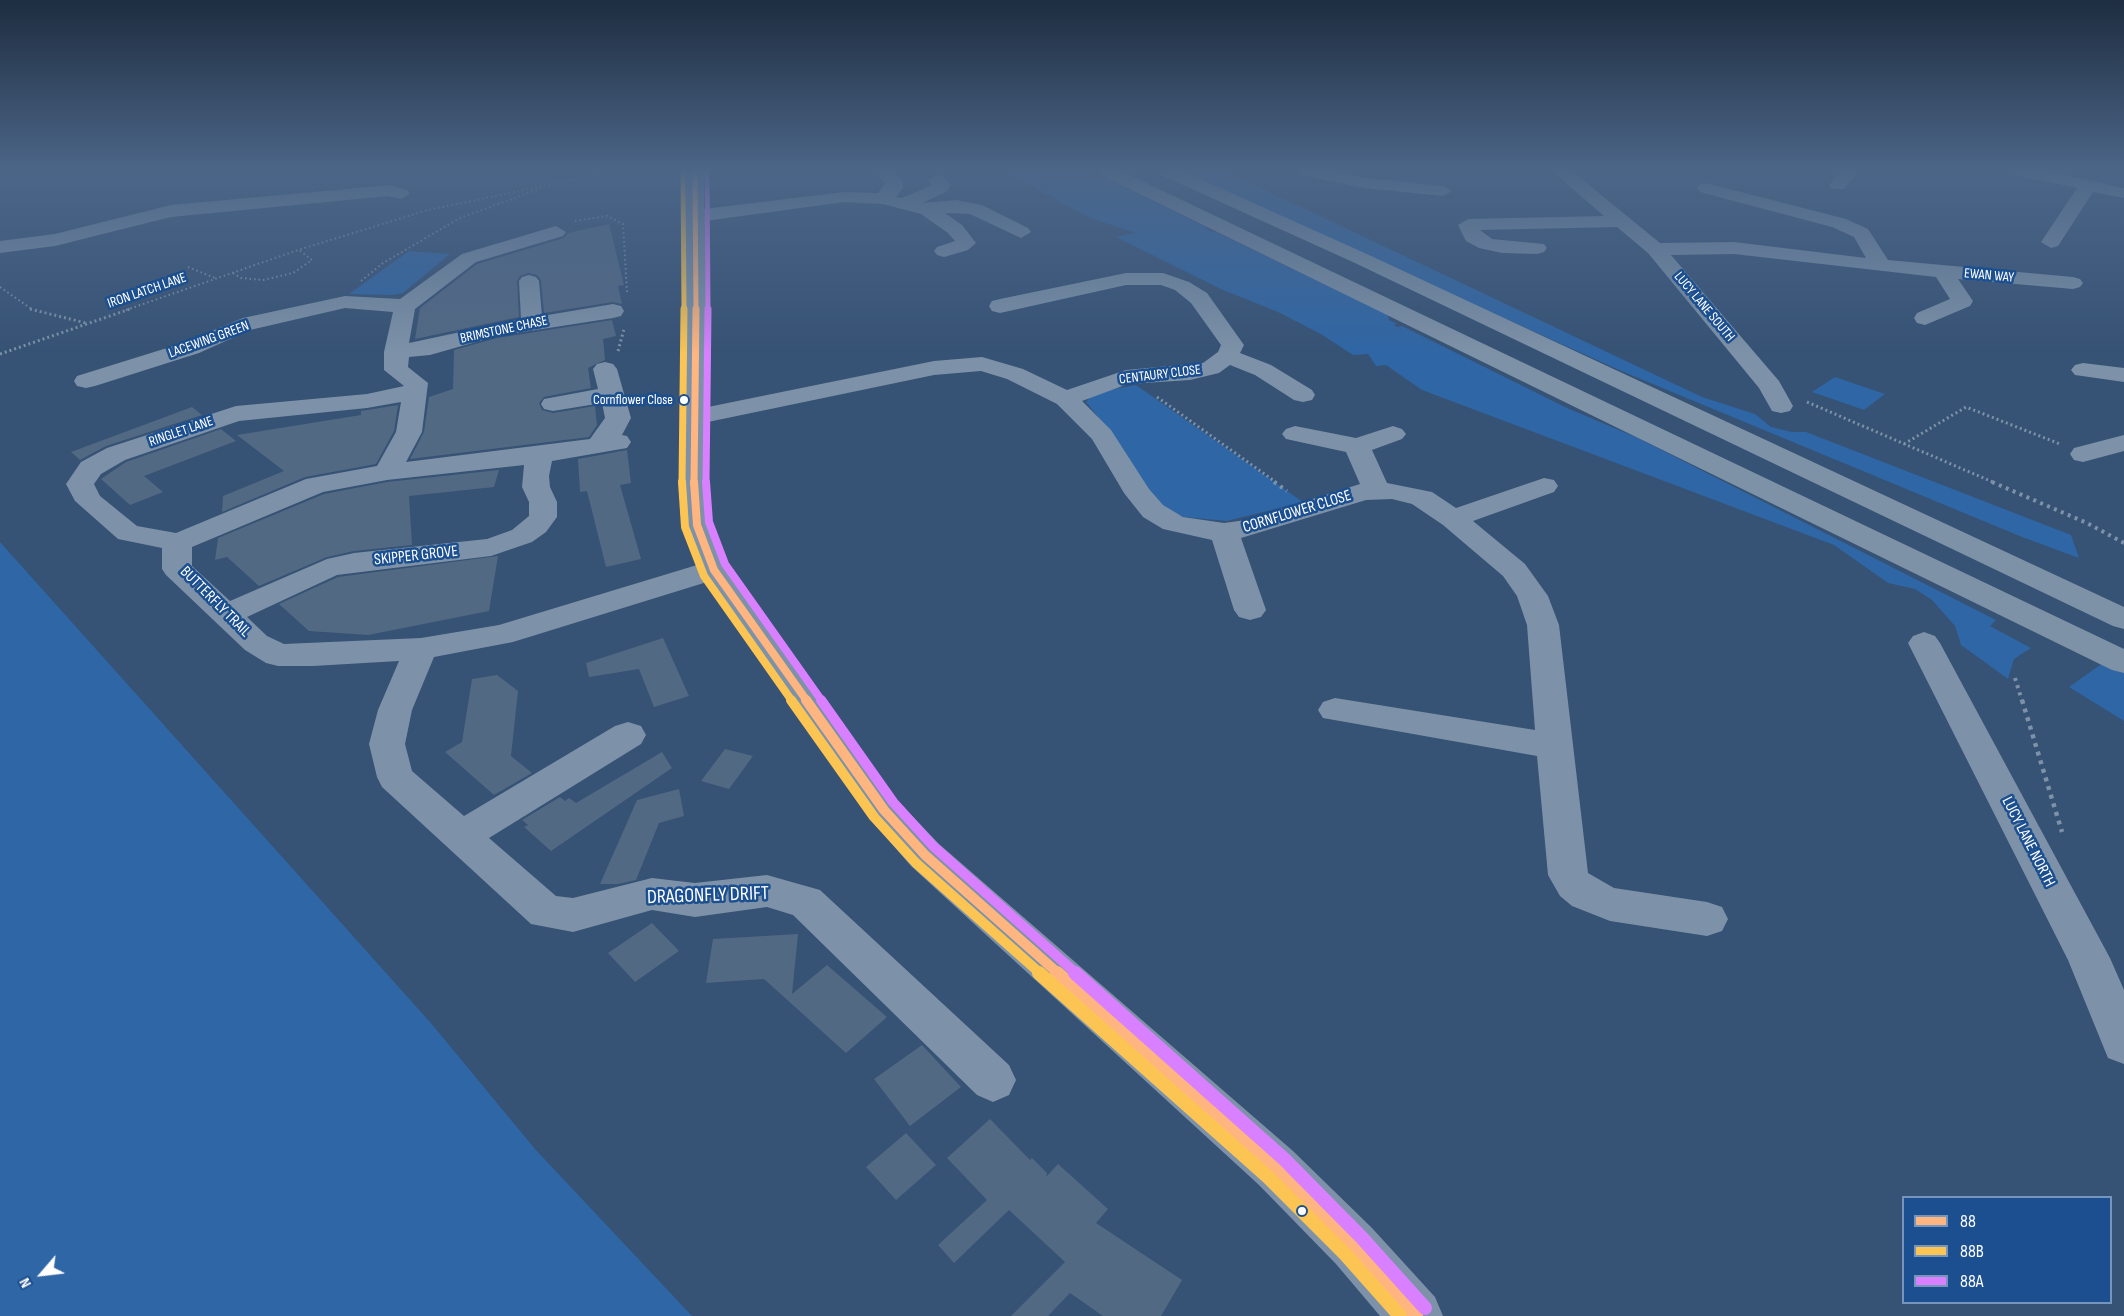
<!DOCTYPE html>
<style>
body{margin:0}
#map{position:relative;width:2124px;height:1316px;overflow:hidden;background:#365274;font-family:"Sofia Sans Condensed",sans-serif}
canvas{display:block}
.legend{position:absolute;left:1902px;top:1196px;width:210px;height:108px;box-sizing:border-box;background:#1b4f8f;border:2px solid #7695bc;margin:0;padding:8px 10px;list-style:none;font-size:18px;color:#fff}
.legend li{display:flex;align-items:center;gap:12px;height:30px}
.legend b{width:30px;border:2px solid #7695bc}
.north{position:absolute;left:12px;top:1244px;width:60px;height:60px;-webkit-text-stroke:4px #1b4f8f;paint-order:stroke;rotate:242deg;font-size:16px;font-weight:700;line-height:24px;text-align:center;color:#fff}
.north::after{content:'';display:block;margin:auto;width:21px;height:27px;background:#fff;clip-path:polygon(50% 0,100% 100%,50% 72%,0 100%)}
</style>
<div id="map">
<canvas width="2124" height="1316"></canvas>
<ul class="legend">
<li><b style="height:8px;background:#ffb580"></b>88</li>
<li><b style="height:8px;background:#fcc553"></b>88B</li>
<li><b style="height:8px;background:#d880ff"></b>88A</li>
</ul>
<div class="north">N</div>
</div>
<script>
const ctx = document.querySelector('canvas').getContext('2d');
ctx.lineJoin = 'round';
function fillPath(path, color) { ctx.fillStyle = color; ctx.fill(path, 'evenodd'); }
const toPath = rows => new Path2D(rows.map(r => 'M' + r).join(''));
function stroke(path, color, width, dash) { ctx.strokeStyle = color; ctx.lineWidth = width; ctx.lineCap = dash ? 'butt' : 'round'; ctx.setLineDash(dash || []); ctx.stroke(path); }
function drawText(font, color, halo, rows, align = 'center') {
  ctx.font = font + ' "Sofia Sans Condensed",sans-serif'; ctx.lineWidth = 5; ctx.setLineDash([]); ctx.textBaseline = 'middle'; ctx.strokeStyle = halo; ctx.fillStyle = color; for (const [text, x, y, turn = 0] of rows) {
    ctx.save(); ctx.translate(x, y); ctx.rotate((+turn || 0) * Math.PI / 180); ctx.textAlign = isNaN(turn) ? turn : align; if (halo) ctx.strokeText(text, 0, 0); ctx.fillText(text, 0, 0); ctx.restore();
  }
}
fillPath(toPath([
 [1005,171,1091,171,1206,227,1209,231,1216,232,1388,315,1389,320,1397,324,1394,325,1397,327,1402,326,1567,408,1638,438,1996,620,1990,626,2031,648,2014,659,2008,679,1961,645,1955,626,1932,600,1915,589,1888,583,1834,545,1422,390,1386,365,1376,366,1368,354,1353,355,1321,334,1278,312,1221,289,1116,237,1136,233,1090,218],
 [1179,171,1225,171,1702,397,1755,414,1771,427,1792,432,1806,432,2071,535,2079,558,2022,537,1619,370],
 [409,251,450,254,403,293,393,295,349,294],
 [1835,377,1885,394,1864,410,1812,392],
 [1136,385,1303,502,1227,521,1184,517,1165,508,1149,494,1111,433,1086,402,1090,397,1109,390],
 [0,542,430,1022,535,1149,692,1316,0,1316],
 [2124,648,2124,721,2069,687]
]), '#2f66a5');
fillPath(toPath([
 [609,224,624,285,618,286,622,304,613,302,544,313,541,280,537,275,528,273,520,276,517,281,519,317,415,339,420,308,477,264,564,238,568,233],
 [612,320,616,336,603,339,605,360,588,368,591,388,544,397,539,403,542,410,553,413,595,406,597,425,589,437,410,459,424,432,429,397,453,389,454,350,497,338],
 [398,405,394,431,376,464,305,477,222,512,223,496,284,471,237,435,361,415,361,411],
 [192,407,202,415,106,446,80,460,71,452],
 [221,429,236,441,144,476,163,492,130,505,101,479,126,462],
 [627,450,631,483,620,485,641,559,606,567,587,491,580,492,578,459],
 [499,470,494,487,409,496,412,545,354,551,327,557,259,586,227,557,215,560,218,538,324,494,387,482],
 [498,556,489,611,368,635,309,631,279,604,338,577],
 [663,638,689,696,654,707,639,669,589,677,586,663],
 [497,675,518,691,511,756,532,773,494,795,445,752,462,742,472,679],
 [725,749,753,756,729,789,701,781],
 [662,752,672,768,551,851,524,827,528,825,522,820,560,797,565,801,569,798,576,803],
 [679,789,684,816,659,823,636,880,618,884,600,884,637,800],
 [652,923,679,951,635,982,608,953],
 [798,934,792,994,827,965,887,1017,846,1053,764,979,706,983,713,939],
 [922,1045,961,1087,910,1126,874,1079],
 [990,1119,1030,1160,1032,1158,1047,1173,1046,1177,1058,1164,1108,1209,1096,1223,1182,1280,1161,1316,1103,1316,1070,1293,1048,1316,1011,1316,1065,1262,1009,1210,954,1263,938,1245,987,1200,947,1158],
 [906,1133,936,1165,896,1200,866,1167]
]), '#526984');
stroke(toPath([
 [575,221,607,216,623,224,627,292],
 [188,267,215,278],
 [233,273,241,278,263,280,293,273,312,260,299,250],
 [361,281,383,263,460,218,536,190,534,187],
 [0,287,33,310],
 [126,310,298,250,428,210,615,171]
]), '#7d92a8', 2, [1.5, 3]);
stroke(toPath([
 [30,309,86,323],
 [618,351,624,329],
 [0,354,130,309],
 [1157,397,1277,483],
 [1807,402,1995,483],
 [1904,444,1966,407,2060,444]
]), '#7d92a8', 3, [2, 3]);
stroke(toPath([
 [1274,482,1287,491],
 [1992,482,2087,523,2124,543],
 [2015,678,2022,701]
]), '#7d92a8', 4, [3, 4.5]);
stroke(toPath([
 [2022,700,2062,832]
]), '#7d92a8', 4.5, [4, 5]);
fillPath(toPath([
 [686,171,704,171,704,209,844,192,878,193,885,183,875,171,894,171,903,182,903,188,896,197,902,198,932,185,928,180,937,175,943,176,951,185,946,192,922,203,956,200,982,205,1028,228,1031,232,1021,238,970,214,945,213,962,225,976,243,968,250,944,257,937,255,934,251,937,247,955,241,948,233,921,214,883,204,844,202,705,221,708,407,934,361,982,357,1023,369,1067,390,1126,370,1203,363,1218,352,1221,345,1191,303,1175,290,1161,285,1126,285,1000,313,992,311,989,306,992,301,1000,299,1126,273,1163,273,1189,282,1207,293,1244,345,1240,353,1271,365,1312,390,1315,395,1312,400,1303,402,1294,400,1255,375,1230,365,1219,373,1190,380,1128,384,1082,401,1111,430,1149,489,1163,505,1183,517,1224,523,1246,520,1360,484,1346,452,1286,439,1282,434,1286,429,1295,426,1356,438,1393,426,1402,429,1406,434,1402,439,1372,450,1387,483,1432,492,1456,508,1544,478,1554,480,1558,486,1554,492,1473,521,1525,564,1548,596,1559,625,1588,873,1614,888,1707,902,1722,907,1728,919,1722,931,1707,936,1610,921,1572,906,1560,896,1548,875,1537,756,1323,718,1318,710,1323,702,1335,698,1535,730,1527,625,1517,596,1503,576,1443,525,1412,504,1392,499,1366,500,1241,538,1266,610,1261,617,1250,620,1239,617,1234,610,1212,540,1163,529,1143,517,1124,493,1092,439,1057,404,1007,379,981,371,934,375,708,422,706,467,711,525,729,569,897,800,939,844,1293,1151,1372,1228,1435,1297,1443,1316,1380,1316,1336,1264,1259,1185,911,866,871,820,707,582,513,642,434,657,412,710,405,744,412,771,464,816,615,726,628,722,641,726,646,735,641,744,489,838,556,896,573,898,652,878,695,883,767,875,820,890,1009,1065,1016,1080,1009,1095,993,1102,977,1095,793,915,767,907,695,917,652,910,573,932,531,924,382,787,377,777,369,744,378,710,399,661,313,666,278,666,266,663,245,650,166,575,162,569,162,548,118,539,75,501,66,484,81,462,107,448,236,406,367,394,404,386,384,370,384,352,393,312,345,308,250,330,199,353,95,386,86,388,77,386,74,381,77,376,183,343,243,318,345,296,400,299,462,254,556,226,566,232,563,236,476,262,415,309,409,343,521,319,519,281,522,277,529,275,536,277,539,281,542,316,613,304,621,306,624,311,621,316,613,318,497,336,430,355,409,357,408,367,428,383,422,432,406,462,590,439,605,418,602,403,553,411,544,409,541,404,544,399,598,389,593,369,597,364,605,362,613,364,617,369,631,418,622,435,627,436,631,442,627,448,552,461,549,476,550,487,557,502,557,517,546,532,532,542,491,556,337,575,247,617,267,636,284,644,421,638,499,625,697,565,683,525,680,467,683,417,686,171],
 [401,402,396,432,377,466,306,479,176,533,137,526,100,496,94,484,101,474,125,460,239,421,367,408,401,402],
 [524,465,522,487,529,502,529,516,512,530,487,539,354,553,327,559,230,601,192,566,192,547,323,492,387,480,524,465],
 [1298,171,1333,171,1365,178,1443,186,1452,191,1443,196,1365,188,1301,175,1298,171],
 [1552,171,1572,171,1660,243,1734,242,1866,258,1854,237,1832,227,1700,192,1697,188,1700,184,1706,183,1846,219,1868,229,1888,260,2073,277,2080,279,2083,283,2080,287,2073,289,1958,279,1973,301,1970,306,1925,325,1917,323,1914,318,1917,313,1950,299,1936,277,1734,254,1671,255,1779,381,1793,406,1790,411,1781,413,1772,411,1759,388,1648,253,1617,227,1480,230,1492,239,1544,244,1547,248,1544,252,1537,254,1502,253,1479,248,1466,241,1458,225,1468,219,1604,216,1552,171],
 [1841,171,1859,171,1844,189,1832,189,1829,185,1841,171],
 [2012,171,2046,171,2124,188,2124,198,2093,192,2058,246,2051,248,2041,242,2077,188,2015,175,2012,171],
 [390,185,407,190,410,194,401,199,388,196,171,217,55,246,0,253,0,241,55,234,171,205,390,185],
 [2083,363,2124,368,2124,382,2075,375,2071,370,2075,365,2083,363],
 [2124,435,2124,451,2083,462,2074,460,2070,454,2074,448,2124,435],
 [1924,632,1935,636,1940,643,2110,958,2124,990,2124,1064,2108,1058,2068,960,1908,643,1913,636,1924,632]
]), '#7d92a8');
fillPath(toPath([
 [1098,171,1121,171,2124,649,2124,673,2112,670,1101,175,1098,171],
 [1158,171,1182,171,1369,255,2124,607,2124,629,2113,626,1355,263,1161,175,1158,171]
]), '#7e92a7');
stroke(toPath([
 [695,171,696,310]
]), '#ffb580', 5);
stroke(toPath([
 [694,483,696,309]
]), '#ffb580', 7);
stroke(toPath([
 [694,482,697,525,714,570,807,701]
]), '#ffb580', 8);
stroke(toPath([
 [806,700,884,810,925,855,1059,974]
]), '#ffb580', 10);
stroke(toPath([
 [1057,973,1276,1168,1354,1246,1416,1316]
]), '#ffb580', 14);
stroke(toPath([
 [683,171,684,310]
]), '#fcc553', 5);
stroke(toPath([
 [682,483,684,309]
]), '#fcc553', 7);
stroke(toPath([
 [682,482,685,527,704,576,792,701]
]), '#fcc553', 8);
stroke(toPath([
 [791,700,874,817,916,863,1041,974]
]), '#fcc553', 10);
stroke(toPath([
 [1039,973,1268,1177,1345,1254,1400,1316]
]), '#fcc553', 14);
stroke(toPath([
 [707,171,708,310]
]), '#d880ff', 5);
stroke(toPath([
 [706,483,708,309]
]), '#d880ff', 7);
stroke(toPath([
 [706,482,709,522,725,564,822,701]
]), '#d880ff', 8);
stroke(toPath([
 [821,700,893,802,933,846,1077,974]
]), '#d880ff', 10);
stroke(toPath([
 [1075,973,1284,1159,1362,1238,1425,1308]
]), '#d880ff', 14);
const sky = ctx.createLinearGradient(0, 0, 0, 355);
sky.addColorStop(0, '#1e2d40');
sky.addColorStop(0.48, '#4c6688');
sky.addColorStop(1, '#4c668800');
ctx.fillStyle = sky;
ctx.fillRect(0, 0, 2124, 355);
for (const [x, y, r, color] of [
 [684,400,5,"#fff"],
 [1302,1211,5,"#fff"]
]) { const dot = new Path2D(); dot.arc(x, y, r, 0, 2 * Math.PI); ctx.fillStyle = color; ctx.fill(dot); stroke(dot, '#1b4f8f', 2); }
drawText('14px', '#fff', '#1b4f8f', [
 ["EWAN WAY",1989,276,5],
 ["IRON LATCH LANE",147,291,-19],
 ["LUCY LANE SOUTH",1704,307,50],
 ["BRIMSTONE CHASE",504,330,-12],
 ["LACEWING GREEN",209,340,-20],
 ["CENTAURY CLOSE",1160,375,-7],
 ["RINGLET LANE",181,432,-19]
]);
drawText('14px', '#fff', '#1b4f8f', [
 ["Cornflower Close",673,400]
], 'right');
drawText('16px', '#fff', '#1b4f8f', [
 ["CORNFLOWER CLOSE",1297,512,-17],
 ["SKIPPER GROVE",416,556,-6],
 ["BUTTERFLY TRAIL",215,602,45],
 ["LUCY LANE NORTH",2028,842,63]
]);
drawText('20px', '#fff', '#1b4f8f', [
 ["DRAGONFLY DRIFT",708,896,-2]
]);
</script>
